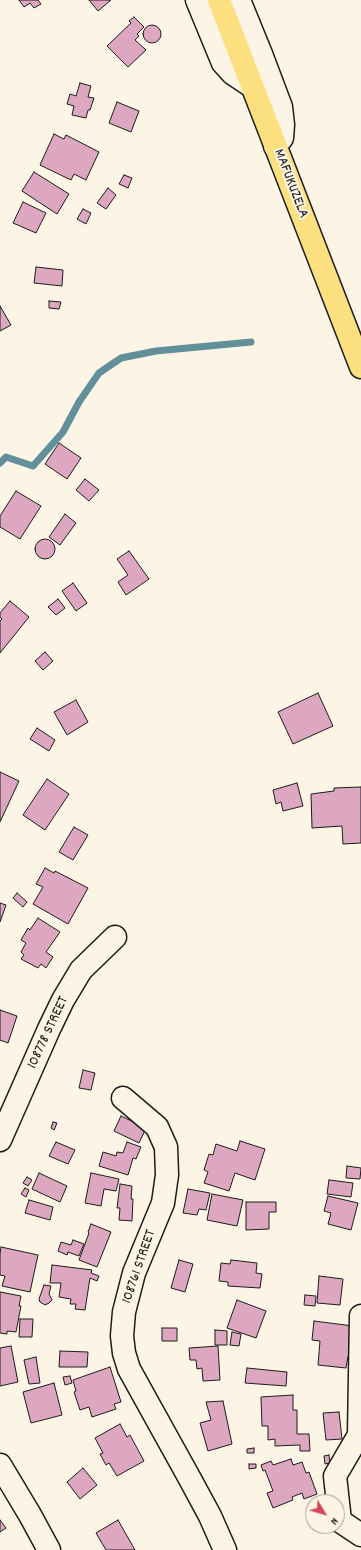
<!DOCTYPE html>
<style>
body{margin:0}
#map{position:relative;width:361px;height:1550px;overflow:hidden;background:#fcf5e5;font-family:Dekko,sans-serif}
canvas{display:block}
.north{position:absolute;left:305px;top:1494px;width:40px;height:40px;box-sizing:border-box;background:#fcf5e5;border:1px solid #a29e95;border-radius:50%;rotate:128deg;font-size:11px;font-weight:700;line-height:16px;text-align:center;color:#1c1c1c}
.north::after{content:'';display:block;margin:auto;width:14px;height:18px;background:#d1495b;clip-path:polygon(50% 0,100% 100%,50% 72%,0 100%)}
</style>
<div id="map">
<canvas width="361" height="1550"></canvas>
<div class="north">N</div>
</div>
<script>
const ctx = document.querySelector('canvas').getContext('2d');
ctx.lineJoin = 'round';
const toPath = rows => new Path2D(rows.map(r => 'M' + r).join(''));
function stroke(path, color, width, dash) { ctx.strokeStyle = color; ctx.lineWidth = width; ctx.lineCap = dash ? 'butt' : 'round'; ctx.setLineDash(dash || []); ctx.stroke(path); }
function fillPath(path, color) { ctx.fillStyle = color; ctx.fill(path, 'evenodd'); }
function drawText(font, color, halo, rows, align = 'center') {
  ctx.font = font + ' Dekko,sans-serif'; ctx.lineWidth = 4; ctx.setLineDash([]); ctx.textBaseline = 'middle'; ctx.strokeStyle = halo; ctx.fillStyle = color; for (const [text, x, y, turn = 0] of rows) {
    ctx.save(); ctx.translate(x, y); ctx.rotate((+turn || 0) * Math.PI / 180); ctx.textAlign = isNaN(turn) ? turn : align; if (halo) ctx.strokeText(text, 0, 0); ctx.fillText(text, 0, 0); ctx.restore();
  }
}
stroke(toPath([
 [0,463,6,457,33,466,63,432,79,402,99,373,121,358,156,351,251,342]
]), '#618f9a', 7);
const building = toPath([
 [19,0,38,0,41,4,34,8,30,3,24,7,19,0],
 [89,0,111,0,98,11,89,0],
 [134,17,144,27,137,34,139,36,135,40,146,50,128,67,107,46,131,23,129,21,134,17],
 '143 34a9 9 0 1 1 18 0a9 9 0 1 1-18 0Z',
 [80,83,91,86,88,97,94,98,90,110,88,110,86,118,72,115,74,106,67,104,70,94,76,96,80,83],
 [117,102,139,111,131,132,109,123,117,102],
 [54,134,64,139,66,135,99,152,86,180,74,174,71,180,40,165,54,134],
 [34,172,69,194,57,214,22,191,34,172],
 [124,175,132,178,128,188,119,184,124,175],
 [108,188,116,195,106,209,97,203,108,188],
 [23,202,46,213,36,233,13,223,23,202],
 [83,209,91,213,86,224,77,219,83,209],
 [36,267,63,270,62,286,34,283,36,267],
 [49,301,61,302,59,309,49,308,49,301],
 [0,306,11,325,0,331,0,306],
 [59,443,81,458,67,479,45,464,59,443],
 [85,479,99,490,89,501,76,490,85,479],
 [16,491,41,506,20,539,0,527,0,516,16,491],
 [65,514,76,523,60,545,49,537,65,514],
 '35 549a10 10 0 1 1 20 0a10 10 0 1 1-20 0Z',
 [129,551,149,579,126,595,118,582,128,575,117,559,129,551],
 [73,583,87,603,76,611,62,591,73,583],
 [58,599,65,608,56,615,48,607,58,599],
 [10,601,29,617,0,653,0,621,2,619,0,617,0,613,10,601],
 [45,652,53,661,43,670,35,661,45,652],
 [318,693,333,726,293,744,278,712,318,693],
 [76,700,88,722,67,735,54,712,76,700],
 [37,728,55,740,49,751,30,739,37,728],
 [0,772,19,781,0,822,0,772],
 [47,779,69,794,45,830,23,815,47,779],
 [297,783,303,806,283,811,281,802,276,804,273,790,297,783],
 [361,787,361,843,343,844,342,826,312,828,311,794,334,791,334,788,361,787],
 [74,827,88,835,73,860,59,852,74,827],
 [45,868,54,873,55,871,88,888,68,924,33,904,43,887,36,884,45,868],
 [17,893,27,902,23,907,13,898,17,893],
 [0,903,6,905,0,922,0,903],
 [38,918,60,932,46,952,53,957,46,968,41,964,38,968,21,959,24,955,21,952,26,943,21,940,28,928,30,930,38,918],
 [0,1010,17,1016,8,1043,0,1040,0,1010],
 [83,1070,95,1073,91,1090,79,1088,83,1070],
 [121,1116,146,1128,139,1143,114,1131,121,1116],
 [53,1122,57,1123,54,1130,51,1128,53,1122],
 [240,1141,265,1149,255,1180,235,1173,229,1191,204,1183,208,1172,204,1170,209,1154,213,1155,216,1144,237,1151,240,1141],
 [56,1142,75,1150,68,1164,49,1156,56,1142],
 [127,1142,141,1147,136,1159,133,1158,128,1175,99,1166,103,1152,116,1156,117,1152,123,1153,127,1142],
 [347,1166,361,1168,360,1179,346,1178,347,1166],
 [39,1173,67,1186,60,1202,32,1189,39,1173],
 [91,1173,119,1179,116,1191,104,1189,101,1206,85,1203,91,1173],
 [27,1177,32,1180,28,1186,23,1183,27,1177],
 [329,1180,353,1183,351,1197,327,1194,329,1180],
 [120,1184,132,1186,131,1199,133,1199,132,1221,119,1220,120,1208,117,1208,120,1184],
 [25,1188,29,1190,26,1197,21,1194,25,1188],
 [188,1189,210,1193,206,1210,199,1209,197,1215,183,1213,188,1189],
 [212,1194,243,1200,237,1226,207,1220,212,1194],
 [328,1196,358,1203,351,1230,328,1224,331,1213,324,1211,328,1196],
 [29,1200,53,1207,50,1220,25,1213,29,1200],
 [246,1202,276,1202,276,1212,269,1212,269,1229,246,1230,246,1202],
 [91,1224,111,1232,97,1267,79,1260,89,1233,88,1232,91,1224],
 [73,1240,84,1244,79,1256,68,1252,67,1255,58,1251,61,1242,71,1245,73,1240],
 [1,1247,38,1255,30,1292,2,1286,5,1276,0,1275,0,1254,1,1247],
 [179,1260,193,1264,185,1292,171,1288,179,1260],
 [231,1260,257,1263,256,1273,262,1274,260,1288,228,1286,228,1282,219,1281,221,1263,230,1264,231,1260],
 [52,1265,92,1270,91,1273,99,1276,97,1281,90,1278,85,1310,75,1309,76,1304,70,1304,71,1299,59,1297,61,1283,50,1283,52,1265],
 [319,1276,343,1279,340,1305,317,1303,319,1276],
 [44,1285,51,1286,49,1294,52,1300,49,1303,45,1305,40,1302,39,1299,44,1285],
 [0,1292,21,1296,19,1306,21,1306,16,1332,7,1331,7,1334,0,1333,0,1292],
 [305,1295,316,1296,315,1306,304,1305,305,1295],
 [237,1300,266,1311,256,1338,227,1328,237,1300],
 [20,1319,33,1319,32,1337,19,1337,20,1319],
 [314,1321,353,1326,350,1357,348,1356,346,1368,318,1365,320,1341,312,1340,314,1321],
 [162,1328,177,1328,177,1341,162,1341,162,1328],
 [215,1330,227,1331,227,1345,215,1345,215,1330],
 [232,1332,241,1334,239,1346,230,1345,232,1332],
 [11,1346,18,1382,0,1386,0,1348,11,1346],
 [218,1346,220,1380,203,1381,202,1368,197,1369,196,1360,190,1360,189,1348,218,1346],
 [60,1351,88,1352,87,1367,59,1367,60,1351],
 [36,1357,40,1383,29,1384,24,1360,36,1357],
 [110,1367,121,1402,114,1404,116,1409,92,1417,89,1407,80,1410,74,1392,76,1391,73,1380,110,1367],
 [247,1368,287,1372,286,1386,245,1383,247,1368],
 [70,1376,72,1383,65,1385,63,1377,70,1376],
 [54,1383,62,1415,31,1423,23,1392,54,1383],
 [293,1395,293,1410,297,1410,297,1434,309,1434,310,1451,300,1451,300,1445,275,1446,275,1439,268,1440,268,1426,262,1426,261,1397,293,1395],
 [223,1401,232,1444,208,1451,200,1423,211,1420,206,1402,223,1401],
 [339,1412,342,1439,326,1440,323,1413,339,1412],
 [120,1424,127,1437,130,1435,144,1461,117,1476,109,1463,106,1465,100,1454,103,1453,95,1438,120,1424],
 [254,1448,254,1453,247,1453,247,1449,254,1448],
 [329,1455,330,1463,325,1464,324,1456,329,1455],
 [291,1459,293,1465,302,1462,306,1473,309,1472,317,1494,304,1499,302,1493,292,1497,293,1500,273,1508,267,1493,273,1491,265,1470,263,1471,261,1465,271,1461,273,1465,291,1459],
 [249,1464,256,1464,256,1468,249,1469,249,1464],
 [83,1468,97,1485,80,1499,67,1482,83,1468],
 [0,1520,6,1528,0,1532,0,1520],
 [118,1520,135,1550,106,1550,96,1533,118,1520]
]);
fillPath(building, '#dca7bf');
stroke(building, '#1c1c1c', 1);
const minor = toPath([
 [197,0,223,63,232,73,253,87],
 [239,0,261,54,281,107,283,125,282,138,275,146],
 [123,1098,157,1127,166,1147,167,1175,163,1203,134,1273,124,1312,122,1336,124,1353,129,1369,190,1479,210,1516,225,1550],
 [0,1140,49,1029,63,1000,81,970,115,937],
 [361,1316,359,1435,335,1476,340,1521,361,1535],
 [0,1465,30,1515,49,1550]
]);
const major = toPath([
 [219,0,361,367]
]);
stroke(minor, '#1c1c1c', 25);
stroke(major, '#1c1c1c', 25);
stroke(minor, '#fcf5e5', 22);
stroke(major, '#fce080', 22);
drawText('15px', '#1c1c1c', '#fcf5e5', [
 ["MAFUKUZELA",290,184,69],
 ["108778 STREET",49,1033,-65],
 ["108761 STREET",140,1267,-71]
]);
</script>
